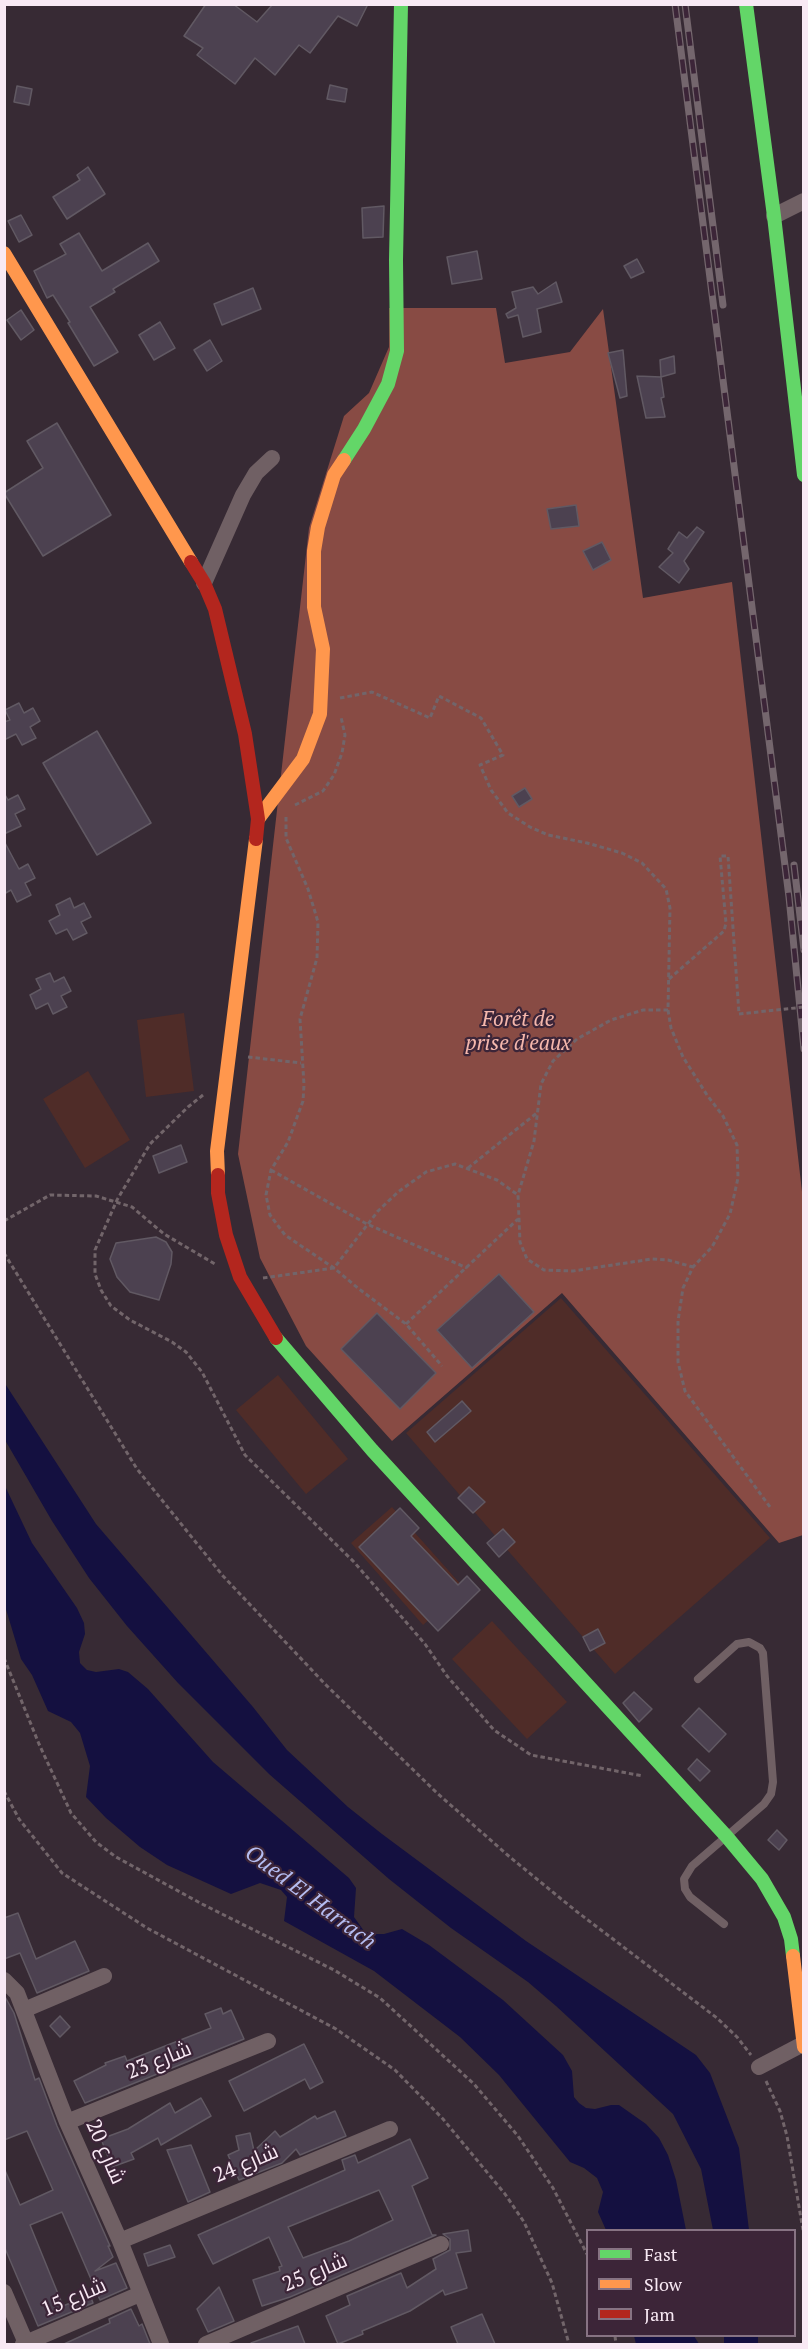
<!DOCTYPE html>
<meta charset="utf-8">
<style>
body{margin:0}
#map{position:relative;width:808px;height:2349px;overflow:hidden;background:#372a34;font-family:"PT Serif",serif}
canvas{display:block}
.frame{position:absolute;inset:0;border:6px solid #f8e9f4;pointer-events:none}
.legend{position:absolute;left:586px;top:2229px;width:210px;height:108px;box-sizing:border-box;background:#3c2538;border:2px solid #877383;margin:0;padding:8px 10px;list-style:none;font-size:18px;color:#f8e9f4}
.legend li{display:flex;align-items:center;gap:12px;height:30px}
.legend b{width:30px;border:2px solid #877383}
</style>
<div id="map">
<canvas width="808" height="2349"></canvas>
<div class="frame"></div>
<ul class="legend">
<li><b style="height:8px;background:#63d668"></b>Fast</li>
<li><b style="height:8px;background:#ff974d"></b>Slow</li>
<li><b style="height:8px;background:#b3261e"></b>Jam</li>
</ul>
</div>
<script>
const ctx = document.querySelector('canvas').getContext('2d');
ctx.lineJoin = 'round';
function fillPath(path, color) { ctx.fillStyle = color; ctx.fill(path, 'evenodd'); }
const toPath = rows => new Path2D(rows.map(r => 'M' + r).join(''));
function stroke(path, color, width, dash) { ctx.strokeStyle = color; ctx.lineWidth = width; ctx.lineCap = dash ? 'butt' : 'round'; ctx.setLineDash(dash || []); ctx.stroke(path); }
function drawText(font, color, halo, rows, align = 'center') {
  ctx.font = font + ' "PT Serif",Cairo,serif'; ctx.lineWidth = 4.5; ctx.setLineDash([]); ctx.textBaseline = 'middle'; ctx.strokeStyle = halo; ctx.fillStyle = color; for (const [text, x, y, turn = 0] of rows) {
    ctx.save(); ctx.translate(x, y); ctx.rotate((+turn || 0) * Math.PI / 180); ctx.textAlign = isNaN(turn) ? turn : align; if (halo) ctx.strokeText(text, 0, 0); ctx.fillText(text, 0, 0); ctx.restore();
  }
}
fillPath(toPath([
 [184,1013,194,1091,146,1097,137,1020],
 [88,1071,130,1140,85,1168,43,1099],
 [561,1298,770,1538,615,1674,406,1433],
 [278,1375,348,1459,306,1494,236,1410],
 [392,1507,464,1588,423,1625,351,1543],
 [492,1621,567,1702,527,1739,452,1659]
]), '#4f2c28');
fillPath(toPath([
 [389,308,496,308,505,363,570,352,603,309,643,598,732,582,804,1209,803,1535,779,1543,562,1293,392,1441,306,1346,260,1258,238,1154,309,528,344,416,369,393,389,347]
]), '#884b44');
fillPath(toPath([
 [4,1382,96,1524,253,1707,287,1750,348,1807,382,1834,526,1941,696,2055,710,2073,739,2148,749,2230,713,2230,701,2169,673,2114,556,2006,528,1982,451,1928,389,1879,269,1774,178,1683,127,1626,89,1578,52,1521,5,1440],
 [5,1486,32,1543,77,1608,84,1623,85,1634,79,1652,80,1663,87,1670,96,1672,119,1669,128,1672,148,1689,213,1762,349,1878,356,1888,354,1917,364,1931,373,1934,384,1934,402,1929,429,1945,503,2000,563,2055,572,2071,574,2097,579,2103,586,2108,595,2109,611,2105,619,2105,646,2124,659,2138,668,2155,676,2180,686,2230,606,2230,598,2212,603,2192,597,2178,584,2168,570,2162,499,2075,460,2037,374,1971,284,1921,287,1897,281,1890,260,1883,231,1894,167,1865,140,1847,106,1818,86,1797,90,1766,80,1733,71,1722,48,1711,32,1675,21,1659,5,1606],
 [634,2336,694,2336,699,2344,636,2344],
 [724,2336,758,2336,758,2344,724,2344]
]), '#141040');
const building = toPath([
 [206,4,233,4,257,22,273,4,368,4,357,26,338,16,310,53,299,45,275,75,255,58,235,84,197,55,203,48,184,36,206,4],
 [330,85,347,89,345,102,327,99,330,85],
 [17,86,32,89,29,105,14,102,17,86],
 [88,167,105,194,67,219,53,197,80,180,77,175,88,167],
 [384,206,383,237,363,238,362,208,384,206],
 [21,215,32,235,19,242,8,221,21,215],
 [79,233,102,271,148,243,159,261,113,289,115,292,90,307,118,352,94,366,68,323,70,322,53,295,47,298,34,271,66,254,60,244,79,233],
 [477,251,482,279,452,284,447,257,477,251],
 [637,259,644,272,631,278,624,266,637,259],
 [556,282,562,302,537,309,541,332,523,337,518,315,508,318,506,314,516,308,512,292,533,287,538,294,556,282],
 [253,288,261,309,222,325,214,304,253,288],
 [21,310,34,330,21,340,7,320,21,310],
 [160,322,175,348,154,360,139,335,160,322],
 [210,340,222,361,207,371,194,350,210,340],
 [623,350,627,396,620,398,608,353,623,350],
 [674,356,675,373,661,377,660,360,674,356],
 [637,376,661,377,664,397,661,398,665,417,646,418,637,376],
 [57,423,111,515,43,556,4,493,43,468,27,441,57,423],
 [576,505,579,526,551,529,547,509,576,505],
 [697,527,704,532,684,561,689,569,679,583,659,567,673,553,668,549,679,532,687,538,697,527],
 [602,542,611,560,593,570,583,551,602,542],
 [19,703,24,713,33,708,40,721,30,727,36,738,22,745,16,734,4,740,4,722,10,720,5,710,19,703],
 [97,731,151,823,97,855,43,763,97,731],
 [525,788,532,799,519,807,512,796,525,788],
 [4,793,8,800,18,795,25,809,15,814,21,826,4,834,4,793],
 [4,841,19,869,28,864,35,878,25,883,31,895,17,902,11,890,4,894,4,841],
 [70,898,74,908,84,903,91,917,81,922,87,933,73,940,67,929,56,934,49,921,60,915,56,905,70,898],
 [50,973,54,982,64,977,71,991,61,996,67,1007,53,1014,48,1003,36,1009,30,995,41,989,36,979,50,973],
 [181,1145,187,1162,159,1173,153,1156,181,1145],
 [156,1237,166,1242,172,1252,171,1264,159,1300,130,1292,117,1277,110,1259,116,1243,156,1237],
 [499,1274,534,1312,472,1368,437,1330,499,1274],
 [377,1313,436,1373,400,1409,341,1349,377,1313],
 [462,1401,471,1411,435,1442,427,1432,462,1401],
 [469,1487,485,1502,473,1513,458,1498,469,1487],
 [400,1508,419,1528,411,1536,458,1585,467,1576,480,1590,438,1631,359,1547,400,1508],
 [503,1529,515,1542,499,1557,487,1543,503,1529],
 [598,1629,605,1643,590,1651,583,1637,598,1629],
 [634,1692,652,1709,639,1722,623,1703,634,1692],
 [699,1708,726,1734,709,1752,682,1726,699,1708],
 [697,1759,710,1771,700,1781,688,1769,697,1759],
 [777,1830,787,1840,779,1850,768,1840,777,1830],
 [18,1913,36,1959,75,1941,89,1971,37,1993,20,1953,4,1959,4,1918,18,1913],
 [4,1995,14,2013,35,2080,39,2078,57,2126,110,2246,108,2246,113,2257,95,2271,116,2263,127,2288,100,2300,62,2212,30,2225,63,2306,90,2295,93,2303,38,2326,4,2246,4,2168,20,2205,53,2190,27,2131,4,2140,4,1995],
 [221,2008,223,2014,231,2010,244,2039,85,2103,74,2081,106,2065,105,2063,125,2056,127,2061,211,2028,205,2014,221,2008],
 [60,2016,70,2027,60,2037,50,2026,60,2016],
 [304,2044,323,2082,310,2089,305,2079,244,2111,229,2081,304,2044],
 [201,2098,211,2116,161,2145,158,2138,131,2153,134,2159,112,2167,101,2139,128,2129,170,2103,175,2113,201,2098],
 [335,2111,346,2136,300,2155,296,2149,282,2163,239,2180,228,2155,239,2150,236,2136,250,2133,254,2151,275,2131,280,2137,315,2116,317,2119,335,2111],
 [410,2139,428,2178,412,2186,432,2235,436,2235,290,2297,262,2306,253,2280,280,2271,279,2267,282,2266,269,2237,213,2264,198,2235,345,2170,342,2160,355,2155,358,2163,410,2139],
 [379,2190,393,2220,349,2241,303,2258,288,2227,379,2190],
 [191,2145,210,2192,188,2202,167,2150,191,2145],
 [468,2230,471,2251,456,2253,467,2288,445,2295,443,2290,410,2311,362,2331,363,2334,338,2344,326,2316,350,2305,347,2296,401,2273,407,2288,436,2269,433,2259,450,2250,450,2239,443,2234,468,2230],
 [170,2245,175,2257,148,2266,144,2254,170,2245],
 [219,2287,234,2321,208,2332,197,2309,219,2287],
 [131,2309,139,2326,142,2324,150,2344,64,2344,110,2323,109,2319,131,2309],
 [482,2314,495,2344,458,2344,451,2327,482,2314],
 [298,2326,305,2344,252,2344,251,2343,298,2326]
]);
fillPath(building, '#4c4150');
stroke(building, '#615963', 1.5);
stroke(toPath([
 [340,698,372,692,430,718,439,696,481,718,503,755,480,765,491,790,508,813,530,827,548,835,587,843,622,853,642,863,666,889,670,908,668,1010,671,1028,683,1057,707,1095,723,1116,737,1145,738,1178,730,1214,712,1247,693,1267,683,1288,678,1321,678,1362,685,1391,770,1507],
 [295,805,323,791,334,775,342,753,345,735,341,717],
 [286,817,286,838,308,889,318,922,317,958,300,1019,304,1085,303,1101,288,1142,271,1170,266,1195,270,1215,285,1235,334,1268,359,1289,406,1324,442,1366],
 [669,979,724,931,726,923,720,856,728,856,739,1014],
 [668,1010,643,1010,611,1020,577,1039,553,1061,541,1084,534,1141,518,1195,520,1242,527,1259,544,1270,573,1271,652,1259,668,1260,693,1267],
 [248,1057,301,1063],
 [203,1095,188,1107,150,1144,117,1200,95,1250,95,1274,101,1290,111,1306,130,1320,172,1342,186,1352,202,1372,245,1455,354,1562,425,1644,447,1676,494,1730,531,1755,643,1776],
 [468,1168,538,1112],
 [271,1170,367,1224,467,1268],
 [4,1221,50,1195,96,1196,132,1207,164,1234,215,1264],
 [4,1253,137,1469,223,1576,325,1684,437,1793,511,1858,576,1911,717,2018,737,2037,751,2055],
 [263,1278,334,1268,378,1211,398,1192,426,1172,455,1164,497,1180,518,1195],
 [406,1324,518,1219],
 [4,1658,39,1744,71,1813,96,1842,116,1857,202,1904,334,1970,380,1998,474,2084,518,2136,553,2188,588,2256],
 [4,1791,19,1819,62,1873,147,1928,336,2029,395,2070,443,2119,505,2194,524,2222,552,2283,569,2344],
 [766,2081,780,2111,787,2136,804,2236],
 [615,2336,616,2344]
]), '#72656a', 3, [4.5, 3]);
stroke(toPath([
 [698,1679,737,1644,749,1642,760,1648,763,1653,773,1782,771,1794,764,1804,692,1866,684,1879,685,1889,690,1897,724,1924]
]), '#706064', 8);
stroke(toPath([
 [774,216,804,201],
 [204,583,243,495,256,473,272,458],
 [4,1980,17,1993,67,2122,120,2241,161,2344],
 [24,2010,104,1976],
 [759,2067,803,2044],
 [67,2122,268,2041],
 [120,2241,390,2129],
 [4,2292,26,2343],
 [23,2344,140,2294],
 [206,2344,441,2244]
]), '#706064', 16);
stroke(toPath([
 [746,4,774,216,804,475],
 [344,460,364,429,388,384,397,351,396,260,401,4],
 [276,1338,372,1450,727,1837,762,1879,784,1917,791,1939,793,1956]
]), '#63d668', 14);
stroke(toPath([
 [4,253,191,562],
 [258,819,303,759,320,714,323,649,314,607,314,551,318,527,334,475,344,460],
 [218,1175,217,1151,256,839],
 [793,1956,804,2047]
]), '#ff974d', 14);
stroke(toPath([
 [191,562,204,583,215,609,245,734,258,819,256,839],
 [218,1175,218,1193,226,1235,240,1277,276,1338]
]), '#b3261e', 14);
const rail = toPath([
 [675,4,789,897,804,1049],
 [685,4,723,305],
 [794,865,804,950]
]);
stroke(rail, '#74666d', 7);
stroke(rail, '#3c2538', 4.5, [14]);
stroke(toPath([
 [739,1014,804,1007]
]), '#72656a', 3, [4.5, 3]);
drawText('italic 21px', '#f5b7ac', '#3c2538', [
 ["Forêt de",518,1020],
 ["prise d'eaux",518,1044]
]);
drawText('21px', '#f8e9f4', '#3c2538', [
 ["شارع 23",159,2061,-22],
 ["شارع 20",105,2152,66],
 ["شارع 24",246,2164,-23],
 ["شارع 25",315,2273,-23],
 ["شارع 15",74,2298,-23]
]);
drawText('italic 22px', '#b4bcf1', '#3c2538', [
 ["Oued El Harrach",310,1898,37]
]);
</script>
